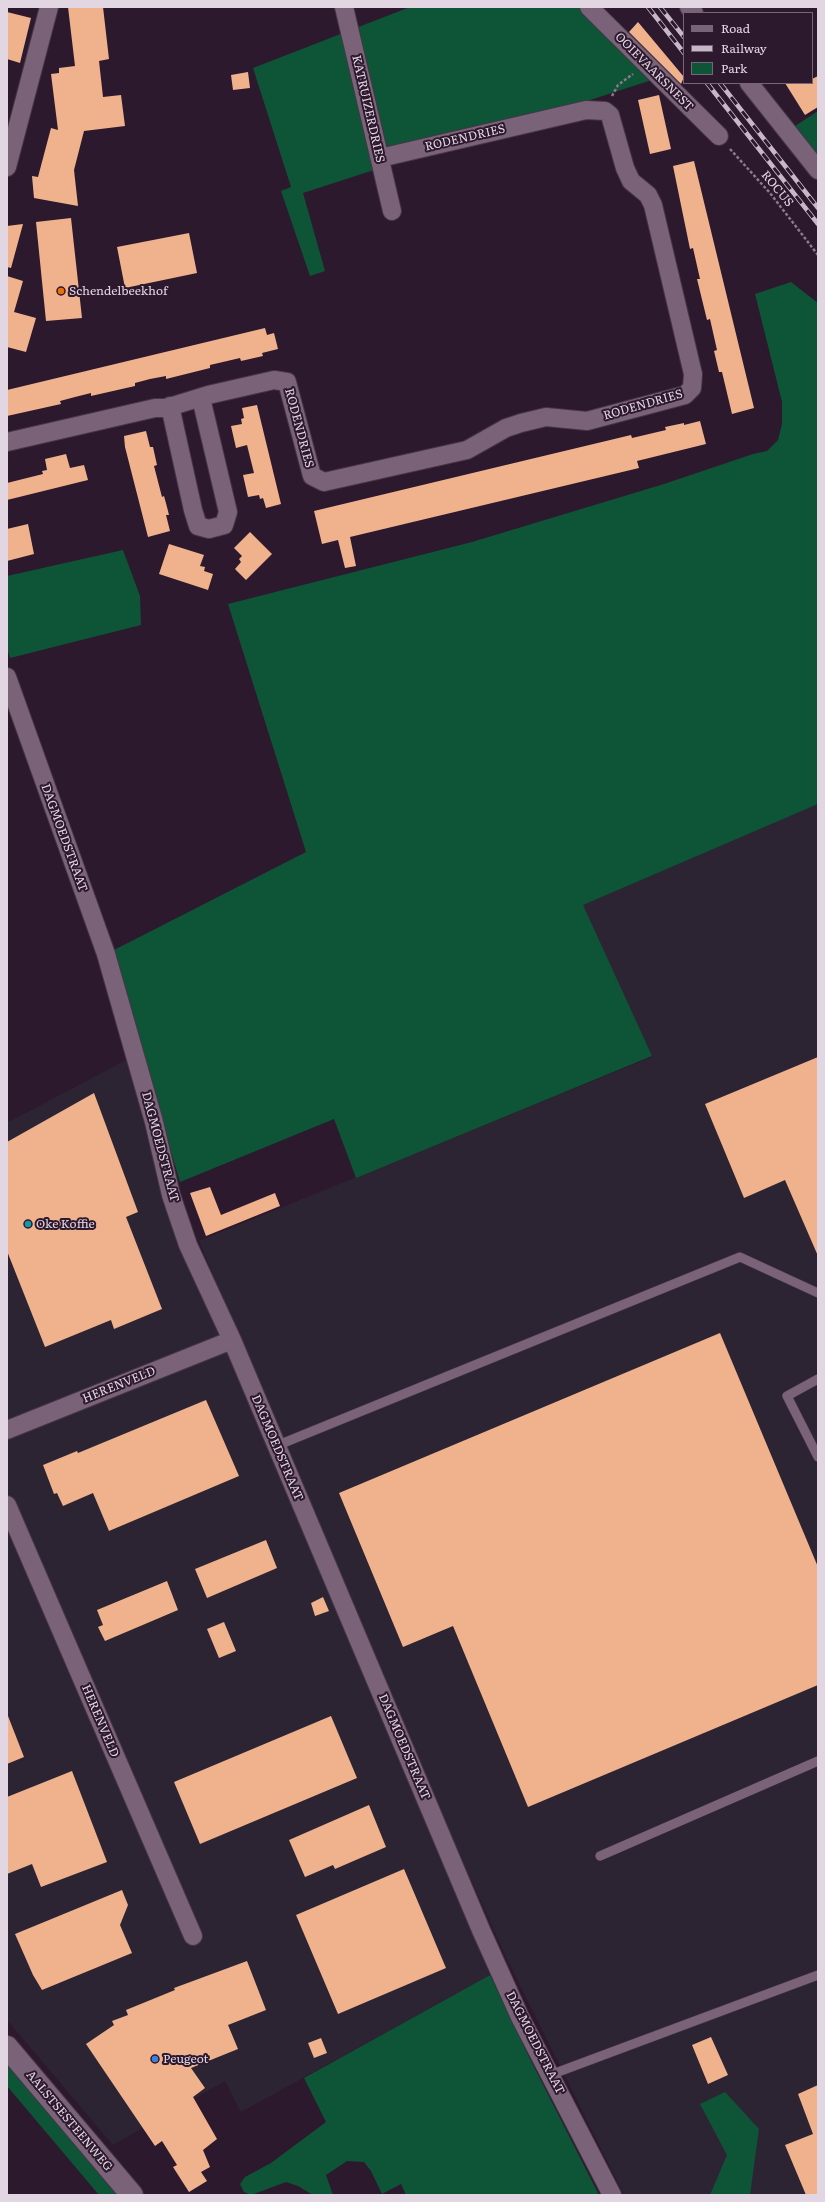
<!DOCTYPE html>
<style>
body{margin:0}
#map{position:relative;width:825px;height:2202px;overflow:hidden;background:#2d192d;font-family:Literata,serif}
canvas{display:block}
.frame{position:absolute;inset:0;border:8px solid #e3d6e3;pointer-events:none}
.legend{position:absolute;left:683px;top:12px;width:130px;height:72px;box-sizing:border-box;background:#2d192d;border:1px solid #766576;margin:0;padding:5px 7px;list-style:none;font-size:12px;color:#e3d6e3}
.legend li{display:flex;align-items:center;gap:8px;height:20px}
.legend b{width:20px;border:1px solid #766576}
</style>
<div id="map">
<canvas width="825" height="2202"></canvas>
<div class="frame"></div>
<ul class="legend">
<li><b style="height:5px;background:#7a6279"></b>Road</li>
<li><b style="height:5px;background:#c6b8c6"></b>Railway</li>
<li><b style="height:11px;background:#0e5437"></b>Park</li>
</ul>
</div>
<script>
const ctx = document.querySelector('canvas').getContext('2d');
ctx.lineJoin = 'round';
function fillPath(path, color) { ctx.fillStyle = color; ctx.fill(path, 'evenodd'); }
const toPath = rows => new Path2D(rows.map(r => 'M' + r).join(''));
function stroke(path, color, width, dash) { ctx.strokeStyle = color; ctx.lineWidth = width; ctx.lineCap = dash ? 'butt' : 'round'; ctx.setLineDash(dash || []); ctx.stroke(path); }
function drawText(font, color, halo, rows, align = 'center') {
  ctx.font = font + ' Literata,serif'; ctx.lineWidth = 4; ctx.setLineDash([]); ctx.textBaseline = 'middle'; ctx.strokeStyle = halo; ctx.fillStyle = color; for (const [text, x, y, turn = 0] of rows) {
    ctx.save(); ctx.translate(x, y); ctx.rotate((+turn || 0) * Math.PI / 180); ctx.textAlign = isNaN(turn) ? turn : align; if (halo) ctx.strokeText(text, 0, 0); ctx.fillText(text, 0, 0); ctx.restore();
  }
}
fillPath(toPath([
 [818,804,818,2195,624,2195,506,1957,433,1795,199,1241,652,1057,582,905],
 [130,1058,147,1112,315,1559,490,1975,241,2112,225,2081,113,2145,7,2020,7,1123]
]), '#2d2433');
fillPath(toPath([
 [410,7,582,7,655,79,303,193,325,271,310,276,281,191,291,187,253,68],
 [818,111,818,156,795,126],
 [791,282,818,303,818,804,583,905,652,1056,356,1178,334,1119,180,1182,112,951,306,852,228,604,472,542,664,484,753,454,767,451,778,440,782,424,782,402,755,294],
 [123,550,140,596,141,625,10,658,7,648,7,576],
 [490,1975,528,2055,599,2195,406,2195,401,2184,382,2194,371,2171,364,2162,347,2161,326,2175,333,2195,313,2195,298,2186,286,2182,251,2195,244,2192,240,2184,245,2177,271,2163,326,2122,304,2078],
 [7,2064,101,2176,117,2195,99,2195,7,2086],
 [725,2092,759,2129,750,2195,710,2195,727,2155,700,2104]
]), '#0e5437');
fillPath(toPath([
 [68,7,103,7,109,59,99,61,103,97,121,95,125,126,84,131,74,170,78,206,34,198,32,176,38,177,51,128,58,130,51,74,59,73,59,68,75,66],
 [7,12,31,18,20,63,7,59],
 [638,22,684,77,681,84,629,32],
 [248,72,250,88,233,90,231,75],
 [818,76,818,107,805,115,785,83,812,83,812,79],
 [659,95,671,149,650,154,638,100],
 [694,161,754,408,732,414,722,372,719,372,714,351,717,350,710,319,707,320,697,279,700,279,693,248,690,249,673,166],
 [71,218,82,318,46,321,36,222],
 [23,224,11,268,7,267,7,226],
 [189,233,197,273,125,288,117,247],
 [7,276,23,281,14,312,36,318,26,352,7,347],
 [265,328,267,335,274,333,278,349,262,353,263,356,241,361,240,358,210,365,210,368,166,379,166,376,150,379,135,383,135,386,91,396,91,393,75,397,60,401,61,404,7,416,7,390],
 [257,405,281,504,266,508,263,498,260,499,259,495,248,497,243,475,254,473,247,445,236,448,231,426,242,424,241,419,244,418,242,408],
 [700,421,706,444,637,461,639,468,350,537,356,566,345,568,338,540,322,544,314,511,631,435,632,438,666,430,665,427,684,423,684,425],
 [146,431,150,447,153,447,157,465,154,466,162,497,164,496,167,507,169,515,166,515,170,531,148,537,125,447,124,436],
 [66,454,70,468,84,465,88,480,7,500,7,483,43,474,42,471,47,470,45,459],
 [28,524,34,554,7,561,7,529],
 [250,532,272,554,246,580,235,569,241,562,239,559,242,556,234,548],
 [169,544,204,555,200,566,205,567,204,571,213,574,208,590,159,574],
 [818,1057,818,1256,785,1180,744,1198,705,1104],
 [94,1093,138,1212,126,1217,162,1309,114,1329,111,1320,45,1347,7,1251,7,1142],
 [210,1187,221,1215,275,1193,280,1206,206,1236,190,1193],
 [720,1333,818,1567,818,1685,528,1807,453,1626,403,1647,339,1493],
 [206,1400,239,1476,109,1531,93,1493,63,1506,57,1493,54,1494,43,1465,77,1451,78,1453],
 [266,1540,277,1568,207,1598,195,1569],
 [167,1581,178,1610,105,1641,98,1627,103,1625,97,1610],
 [323,1597,329,1611,315,1616,311,1603],
 [224,1622,236,1651,219,1658,207,1629],
 [8,1716,24,1757,7,1764,7,1717],
 [331,1716,357,1778,200,1844,174,1782],
 [72,1771,107,1862,41,1887,32,1864,7,1874,7,1797],
 [369,1805,386,1847,335,1869,333,1865,305,1877,289,1840],
 [404,1869,446,1968,338,2014,296,1915],
 [122,1890,128,1905,120,1925,132,1953,42,1990,33,1975,15,1934],
 [247,1961,266,2010,228,2025,238,2049,191,2068,205,2088,193,2097,217,2139,203,2150,210,2167,201,2172,207,2181,189,2192,173,2167,177,2165,162,2141,155,2146,86,2044,114,2025,112,2021,128,2015,126,2010,175,1990,174,1988],
 [711,2037,728,2075,708,2084,692,2045],
 [321,2038,327,2053,314,2058,308,2043],
 [818,2085,818,2195,806,2195,785,2145,813,2134,798,2094]
]), '#f0b28d');
const lane = toPath([
 [818,1379,787,1396,818,1457],
 [276,1446,740,1257,818,1293],
 [600,1856,818,1761],
 [550,2075,818,1975]
]);
const street = toPath([
 [344,7,392,211],
 [589,7,719,136],
 [689,7,694,13],
 [749,83,818,170],
 [7,167,49,7],
 [170,406,193,510,198,526,209,529,224,525,228,512,201,398],
 [7,442,155,408,166,408,208,395,274,380,287,382,312,476,324,482,467,450,506,428,521,423,546,417,587,421,685,395,692,388,693,374,653,205,648,195,631,181,625,168,610,115,605,111,586,110,380,158],
 [7,677,106,954,154,1122,171,1195,188,1245,232,1340,481,1930,520,2017,612,2195],
 [7,1430,232,1340],
 [7,1505,193,1936]
]);
const secondary = toPath([
 [7,2047,132,2195]
]);
stroke(lane, '#463646', 10);
stroke(street, '#463646', 20);
stroke(secondary, '#463646', 24);
stroke(toPath([
 [612,96,618,85,633,74],
 [730,149,770,193,818,255]
]), '#8a7a8a', 2.5, [3, 2]);
stroke(lane, '#7a6279', 9);
stroke(street, '#7a6279', 18);
stroke(secondary, '#7a6279', 22);
const rail = toPath([
 [648,7,684,53],
 [660,7,684,37],
 [707,83,818,224],
 [720,83,818,208]
]);
stroke(rail, '#c6b8c6', 4.5);
stroke(rail, '#2d192d', 3, [9]);
for (const [x, y, r, color] of [
 [61,291,4,"#e8710a"],
 [28,1224,4,"#0f9aa8"],
 [155,2059,4,"#3f7fe0"]
]) { const dot = new Path2D(); dot.arc(x, y, r, 0, 2 * Math.PI); ctx.fillStyle = color; ctx.fill(dot); stroke(dot, '#2d192d', 1.5); }
drawText('12px', '#e3d6e3', '#2d192d', [
 ["OOIEVAARSNEST",654,72,45],
 ["KATRUIZERDRIES",368,109,77],
 ["RODENDRIES",465,138,-13],
 ["ROCUS",777,189,50],
 ["RODENDRIES",643,405,-16],
 ["RODENDRIES",299,428,75],
 ["DAGMOEDSTRAAT",64,838,70],
 ["DAGMOEDSTRAAT",160,1147,75],
 ["HERENVELD",119,1385,-22],
 ["DAGMOEDSTRAAT",277,1448,67],
 ["HERENVELD",100,1721,67],
 ["DAGMOEDSTRAAT",404,1747,67],
 ["DAGMOEDSTRAAT",535,2043,63],
 ["AALSTSESTEENWEG",69,2121,50]
]);
drawText('12px', '#e3d6e3', '#2d192d', [
 ["Schendelbeekhof",69,291],
 ["Oke Koffie",36,1224],
 ["Peugeot",163,2059]
], 'left');
</script>
